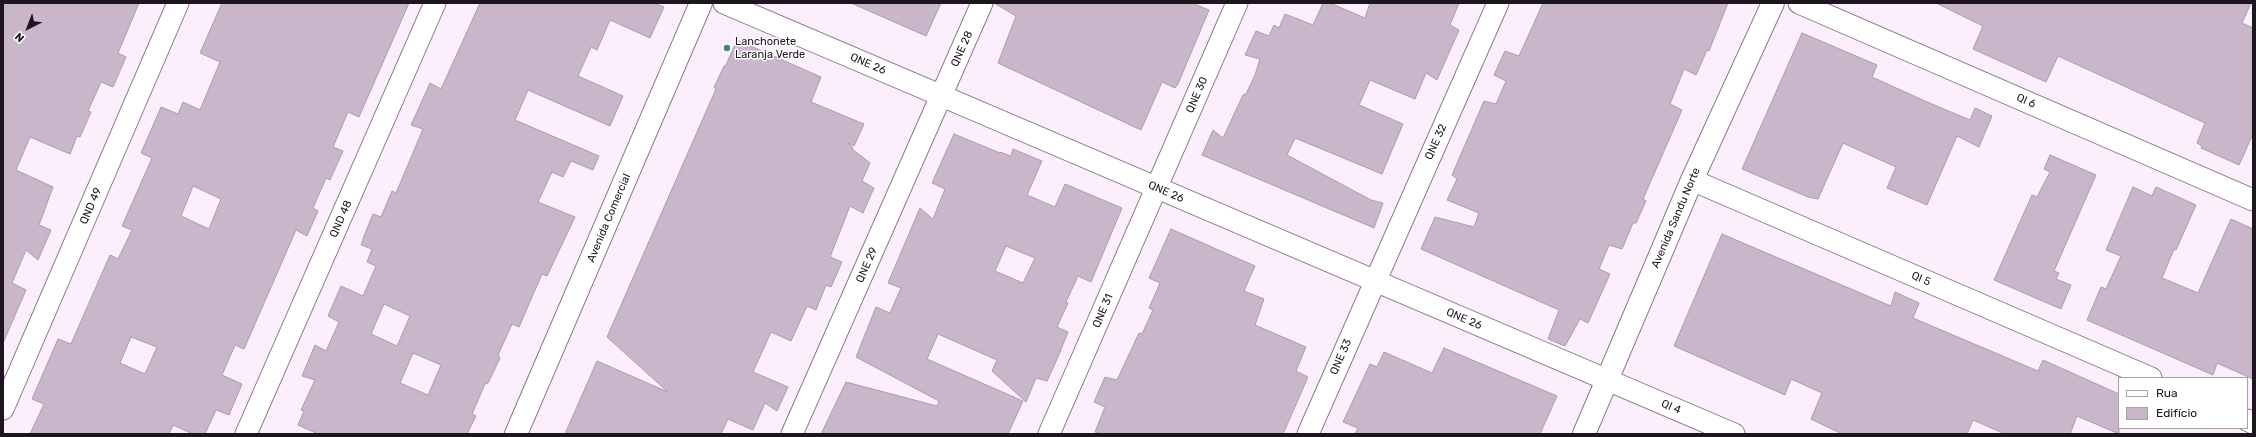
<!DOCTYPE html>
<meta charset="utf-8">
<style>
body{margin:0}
#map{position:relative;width:2256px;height:437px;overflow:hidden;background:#fbeffc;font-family:Rubik,sans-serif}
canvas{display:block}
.frame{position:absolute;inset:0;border:4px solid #1d161e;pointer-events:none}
.legend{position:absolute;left:2118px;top:377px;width:130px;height:52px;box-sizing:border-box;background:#fff;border:1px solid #a5a2a5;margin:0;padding:5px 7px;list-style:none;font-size:12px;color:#1d161e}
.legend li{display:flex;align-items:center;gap:8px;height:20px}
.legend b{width:20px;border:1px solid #a5a2a5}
.north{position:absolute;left:8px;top:8px;width:40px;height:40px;-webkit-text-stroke:3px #fff;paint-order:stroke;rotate:222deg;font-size:11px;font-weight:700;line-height:16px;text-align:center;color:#1d161e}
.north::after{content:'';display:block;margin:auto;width:14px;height:18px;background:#1d161e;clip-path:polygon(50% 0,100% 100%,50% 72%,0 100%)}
</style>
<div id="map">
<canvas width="2256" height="437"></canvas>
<div class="frame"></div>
<ul class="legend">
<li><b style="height:5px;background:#fff"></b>Rua</li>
<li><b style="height:11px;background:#c9b6cb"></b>Edifício</li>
</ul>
<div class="north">N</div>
</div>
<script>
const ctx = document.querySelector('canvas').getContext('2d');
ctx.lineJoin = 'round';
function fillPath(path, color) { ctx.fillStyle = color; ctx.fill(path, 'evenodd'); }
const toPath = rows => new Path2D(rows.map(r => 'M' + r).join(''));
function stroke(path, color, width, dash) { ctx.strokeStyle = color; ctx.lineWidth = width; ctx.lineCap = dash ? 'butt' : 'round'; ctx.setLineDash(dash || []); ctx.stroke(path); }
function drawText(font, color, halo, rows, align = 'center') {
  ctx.font = font + ' Rubik,sans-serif'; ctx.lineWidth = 3; ctx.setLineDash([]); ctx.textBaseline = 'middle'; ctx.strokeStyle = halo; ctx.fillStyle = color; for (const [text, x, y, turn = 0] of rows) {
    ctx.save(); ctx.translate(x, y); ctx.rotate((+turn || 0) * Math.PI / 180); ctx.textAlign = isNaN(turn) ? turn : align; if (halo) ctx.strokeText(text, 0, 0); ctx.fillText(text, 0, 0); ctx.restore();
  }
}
const building = toPath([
 [3,3,139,3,118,53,126,57,113,87,101,82,88,111,91,112,80,137,77,136,70,154,30,137,16,170,53,187,39,225,51,230,38,260,26,250,12,283,26,290,3,343,3,3],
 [222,3,409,3,359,117,348,112,333,147,343,151,330,180,326,178,313,208,318,211,307,236,296,230,244,349,235,345,222,375,242,384,229,415,216,410,205,434,193,434,173,425,169,434,30,434,44,404,32,399,58,339,71,344,110,255,118,259,132,230,122,226,152,158,141,153,161,107,178,114,183,102,200,110,220,62,200,53,222,3],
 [193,186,221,199,209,229,181,216,193,186],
 [131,337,157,347,145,374,120,363,131,337],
 [480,3,654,3,664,7,650,38,610,20,597,50,591,47,578,76,623,96,610,126,528,90,515,120,599,156,593,170,571,161,563,177,552,172,538,202,575,217,547,276,542,274,519,327,512,324,498,355,500,358,492,375,488,383,485,384,472,414,476,416,467,434,318,434,298,425,304,411,301,410,315,380,302,376,315,345,326,351,339,322,328,316,341,286,363,296,376,266,367,262,372,249,361,245,366,231,373,214,381,217,392,191,396,193,423,129,411,125,417,112,430,83,441,89,480,3],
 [384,304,410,316,397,346,371,334,384,304],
 [413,353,441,365,428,395,400,383,413,353],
 [851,3,941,3,926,36,851,3],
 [994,3,1192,3,1209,10,1178,84,1175,88,1162,82,1141,130,998,63,1016,16,994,3],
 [1323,3,1330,3,1365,18,1370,3,1459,3,1450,25,1459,30,1437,80,1426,73,1415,99,1370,80,1359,105,1403,124,1382,174,1295,138,1287,155,1371,200,1383,203,1374,228,1202,155,1213,130,1223,138,1243,95,1246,94,1255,75,1260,59,1245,55,1256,31,1269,36,1274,25,1279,28,1285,14,1313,25,1323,3],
 [1543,3,1728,3,1709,51,1707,50,1696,75,1684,69,1670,104,1682,110,1643,199,1646,201,1636,223,1633,223,1622,249,1609,245,1599,269,1610,274,1588,323,1580,319,1565,346,1548,339,1559,310,1421,249,1435,217,1474,227,1479,213,1447,200,1457,179,1452,175,1484,101,1496,104,1506,81,1494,75,1505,51,1519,56,1543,3],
 [1936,3,2251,3,2242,23,2253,28,2253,134,2239,165,2201,148,2202,146,2197,143,2205,123,2058,56,2046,82,1973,49,1983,26,1936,3],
 [1802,33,1877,65,1872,77,1925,101,1970,120,1975,108,1992,116,1979,147,1957,136,1927,205,1887,188,1896,167,1843,143,1818,199,1808,197,1742,169,1802,33],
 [737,40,821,77,811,102,864,124,854,146,848,143,853,148,852,149,870,163,862,181,874,188,863,213,850,206,830,257,842,262,831,287,826,285,816,310,807,306,791,341,771,332,753,372,788,387,777,411,765,403,753,430,728,419,721,434,565,434,597,361,668,392,607,337,716,89,714,87,718,79,724,66,726,65,737,40],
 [954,134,1000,153,1000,152,1011,156,1013,149,1042,161,1027,195,1055,207,1065,184,1122,208,1091,282,1078,276,1066,302,1068,303,1057,327,1068,332,1058,357,1047,381,1036,378,1026,402,992,371,997,360,938,334,927,359,1023,401,1008,434,821,434,846,382,937,406,939,401,856,357,876,307,890,313,901,288,888,283,920,208,933,219,945,189,932,183,954,134],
 [1006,246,1035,258,1023,283,995,271,1006,246],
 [2050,155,2096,175,2054,271,2059,273,2056,279,2071,285,2061,309,1994,280,2032,195,2037,197,2050,172,2044,169,2050,155],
 [2133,187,2152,196,2156,187,2196,205,2176,250,2174,249,2162,278,2198,293,2231,219,2253,229,2253,379,2217,363,2213,375,2087,320,2101,287,2106,289,2121,256,2106,250,2133,187],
 [1171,229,1255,266,1244,291,1264,299,1255,325,1306,347,1296,371,1308,377,1283,434,1104,434,1095,432,1105,407,1094,402,1105,377,1117,380,1139,333,1142,334,1153,310,1149,308,1160,283,1149,278,1171,229],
 [1722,234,1891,306,1895,292,1919,303,1913,318,2038,371,2043,360,2119,394,2119,434,2077,416,2070,434,2005,434,1973,420,1967,434,1842,434,1811,419,1822,393,1791,379,1785,395,1674,346,1722,234],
 [1444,348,1557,396,1540,434,1355,434,1358,428,1343,422,1370,364,1377,367,1384,352,1432,373,1444,348]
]);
fillPath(building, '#c9b6cb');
stroke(building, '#ac9aae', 1);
const minor = toPath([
 [724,3,1734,434],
 [1799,3,2253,200],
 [1692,180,2151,378],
 [3,409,178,3],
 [2247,420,2253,423],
 [246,434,435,3],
 [792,434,982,3],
 [1049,434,1237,3],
 [1308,434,1498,3]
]);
const major = toPath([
 [516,434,701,3],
 [1584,434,1692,180,1773,3]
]);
stroke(minor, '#8b798d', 23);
stroke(major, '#8b798d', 24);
stroke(minor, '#fff', 21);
stroke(major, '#fff', 22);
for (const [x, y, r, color] of [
 [727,48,4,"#40867f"]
]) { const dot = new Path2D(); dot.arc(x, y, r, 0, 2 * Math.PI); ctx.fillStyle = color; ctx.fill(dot); stroke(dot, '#fff', 1.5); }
drawText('11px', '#1d161e', '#fff', [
 ["Lanchonete",735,42],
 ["Laranja Verde",735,55]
], 'left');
drawText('11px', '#1d161e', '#fff', [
 ["QNE 28",962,49,-66],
 ["QNE 26",868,64,23],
 ["QNE 30",1197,95,-66],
 ["QI 6",2026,101,23],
 ["QNE 32",1436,142,-66],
 ["QNE 26",1166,192,23],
 ["QND 49",91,206,-67],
 ["Avenida Comercial",609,218,-67],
 ["Avenida Sandu Norte",1676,218,-67],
 ["QND 48",341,219,-66],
 ["QNE 29",867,265,-66],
 ["QI 5",1921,279,23],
 ["QNE 31",1103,311,-67],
 ["QNE 26",1464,319,23],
 ["QNE 33",1341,357,-66],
 ["QI 4",1671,407,23]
]);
</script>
